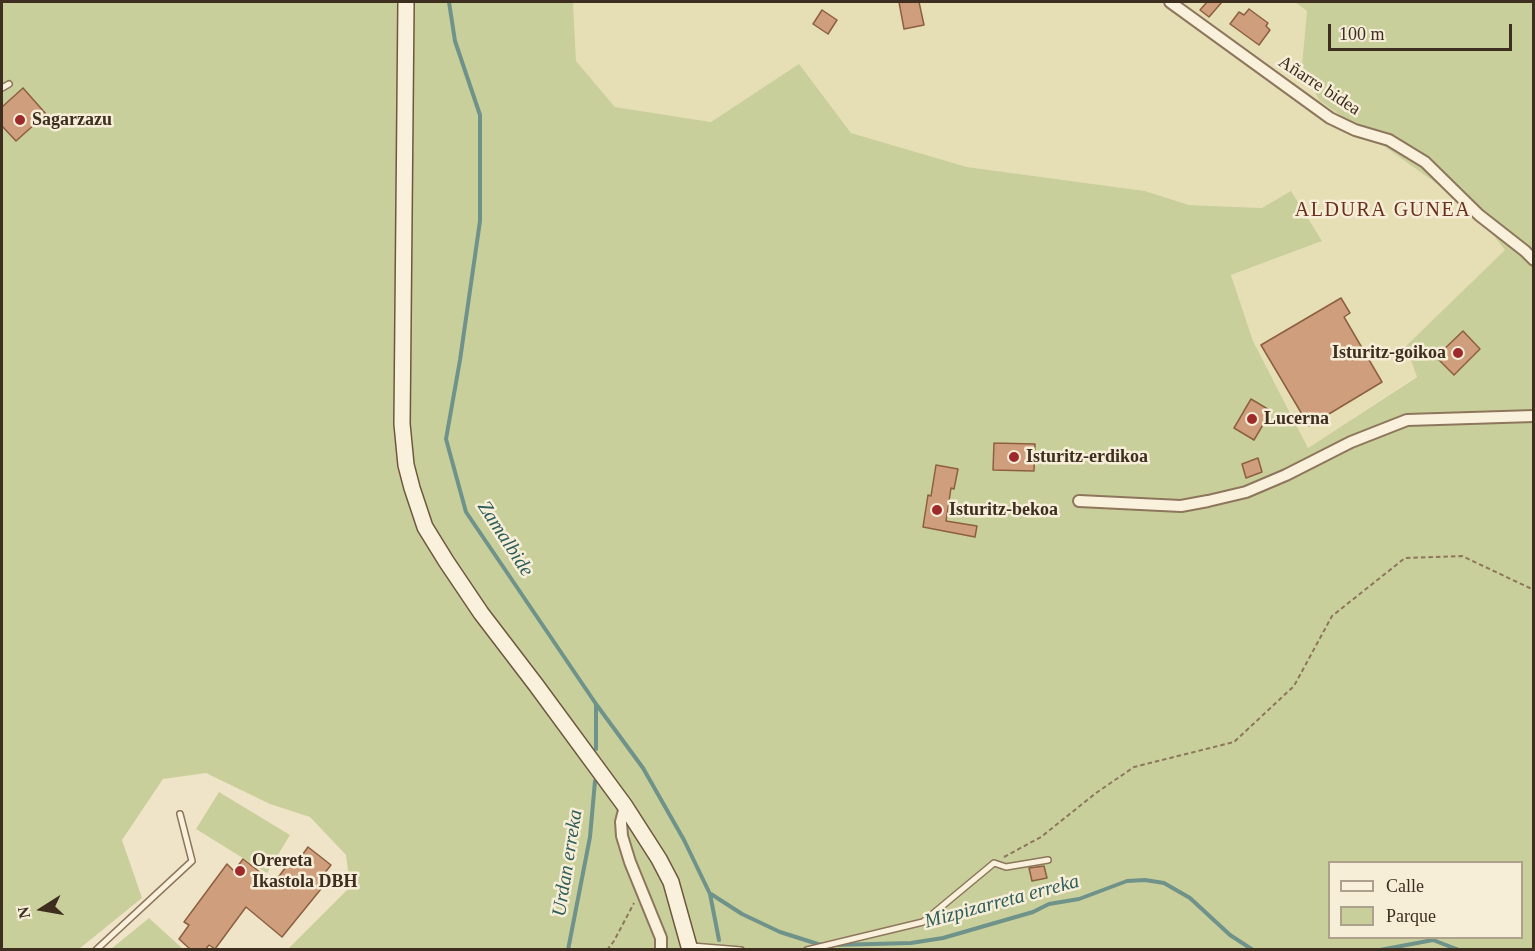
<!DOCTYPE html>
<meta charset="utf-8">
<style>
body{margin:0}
#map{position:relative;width:1535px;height:951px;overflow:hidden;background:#f0e4c8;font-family:"Times New Roman",serif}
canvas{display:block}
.frame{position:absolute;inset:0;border:3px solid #3d2e20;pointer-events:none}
.legend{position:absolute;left:1328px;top:861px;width:195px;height:78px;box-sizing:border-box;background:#f7eed8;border:2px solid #ada18e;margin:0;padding:8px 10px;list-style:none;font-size:18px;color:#3d2e20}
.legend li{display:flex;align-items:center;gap:12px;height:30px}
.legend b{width:30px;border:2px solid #ada18e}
.north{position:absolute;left:12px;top:879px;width:60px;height:60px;-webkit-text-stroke:4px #f7eed8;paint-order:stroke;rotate:259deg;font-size:16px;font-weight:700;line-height:24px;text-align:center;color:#3d2e20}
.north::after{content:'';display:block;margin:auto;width:21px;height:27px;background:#3d2e20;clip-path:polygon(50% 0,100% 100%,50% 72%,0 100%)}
.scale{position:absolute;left:1328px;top:24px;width:184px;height:27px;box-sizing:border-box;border:3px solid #3d2e20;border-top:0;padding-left:8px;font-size:18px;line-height:21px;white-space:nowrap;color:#3d2e20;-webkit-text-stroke:4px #f7eed8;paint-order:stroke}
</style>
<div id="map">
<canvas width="1535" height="951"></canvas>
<div class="frame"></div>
<ul class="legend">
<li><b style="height:8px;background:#faf1dc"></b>Calle</li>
<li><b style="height:16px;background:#c9cf9b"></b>Parque</li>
</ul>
<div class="north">N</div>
<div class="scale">100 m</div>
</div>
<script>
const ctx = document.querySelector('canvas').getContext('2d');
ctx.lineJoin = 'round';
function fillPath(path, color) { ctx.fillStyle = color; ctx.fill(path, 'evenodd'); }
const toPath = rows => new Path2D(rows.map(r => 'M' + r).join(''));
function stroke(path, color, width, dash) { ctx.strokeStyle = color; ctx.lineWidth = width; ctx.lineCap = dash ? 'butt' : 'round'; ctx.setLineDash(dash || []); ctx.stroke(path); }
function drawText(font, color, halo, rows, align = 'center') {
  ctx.font = font + ' "Times New Roman",serif'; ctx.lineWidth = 5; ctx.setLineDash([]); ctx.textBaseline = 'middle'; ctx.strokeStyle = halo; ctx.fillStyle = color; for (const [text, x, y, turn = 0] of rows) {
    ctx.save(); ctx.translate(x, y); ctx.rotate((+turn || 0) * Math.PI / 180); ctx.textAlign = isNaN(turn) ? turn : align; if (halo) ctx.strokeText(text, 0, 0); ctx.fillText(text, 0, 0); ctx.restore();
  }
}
fillPath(toPath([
 [573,2,1295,2,1307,11,1302,65,1474,210,1506,250,1406,346,1417,376,1308,448,1253,341,1231,275,1322,241,1262,208,1189,205,1145,191,967,167,851,133,799,65,711,122,615,107,576,61]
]), '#e6deb5');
fillPath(toPath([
 [2,2,573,2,576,61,615,107,711,122,799,64,851,133,967,167,1145,191,1189,205,1262,208,1291,191,1322,241,1231,275,1253,341,1308,448,1417,377,1406,346,1505,250,1474,210,1319,100,1302,65,1307,11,1295,2,1533,2,1533,949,288,949,350,887,346,855,310,817,270,804,206,773,163,779,122,840,142,898,79,949,2,949],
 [1330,862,1522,862,1522,938,1330,938],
 [219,792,290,835,267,873,196,829],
 [149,918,183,949,111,949]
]), '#c9cf9b');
stroke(toPath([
 [449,2,455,41,480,115,480,221,460,360,446,439,466,512,596,704,643,768,684,840,710,894,719,940],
 [596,749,596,705],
 [711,894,742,914,780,932,821,945],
 [834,945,911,943,943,938,1033,912,1049,904,1079,899,1127,881,1145,880,1164,883,1190,898,1230,935,1253,950],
 [568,950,590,837,595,781],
 [1380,950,1433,940,1459,950]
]), '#6f938a', 4);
const building = toPath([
 [899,2,919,2,924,25,904,29,899,2],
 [1207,2,1222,2,1209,17,1200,10,1207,2],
 [1249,9,1268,23,1266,26,1270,30,1259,45,1230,24,1239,12,1244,15,1249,9],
 [822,10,837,20,828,34,813,24,822,10],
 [23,88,46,114,16,141,2,126,2,107,23,88],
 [1341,298,1350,313,1344,317,1382,382,1309,426,1261,345,1341,298],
 [1463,331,1480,349,1454,375,1436,357,1463,331],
 [1251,399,1271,411,1254,440,1234,428,1251,399],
 [994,443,1035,444,1034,471,993,470,994,443],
 [1258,458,1262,472,1246,478,1242,464,1258,458],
 [936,465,958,469,954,489,951,488,946,521,977,526,975,537,923,527,928,495,931,496,936,465],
 [308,847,331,865,320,879,325,884,282,937,246,907,215,949,209,945,205,950,191,950,179,939,189,925,184,922,227,864,234,871,243,859,274,883,294,856,300,858,308,847],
 [1044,866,1047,878,1032,881,1029,868,1044,866]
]);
fillPath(building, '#cf9f7d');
stroke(building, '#8d5f41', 1.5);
const lane = toPath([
 [2,88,9,84],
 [692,946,741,950],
 [96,950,192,861,180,814],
 [807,950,923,922,994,863,1006,867,1048,860]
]);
const street = toPath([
 [1170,2,1330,118,1355,130,1389,140,1425,162,1479,215,1525,251,1534,260],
 [1079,501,1181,506,1208,501,1246,492,1286,475,1351,442,1407,420,1534,416],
 [625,806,621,822,622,836,630,862,661,938,661,950]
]);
const secondary = toPath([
 [406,2,402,424,406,465,412,488,425,527,446,561,481,613,536,685,625,806,659,859,671,882,690,950]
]);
stroke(lane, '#8d765c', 8);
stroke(street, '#8d765c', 14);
stroke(secondary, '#6f573f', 18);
stroke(toPath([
 [1004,857,1041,837,1096,793,1134,767,1234,742,1294,686,1332,616,1405,558,1462,556,1534,590],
 [607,950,614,941,634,903]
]), '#8d765c', 2, [4.5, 3]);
stroke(lane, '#faf1dc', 5);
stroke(street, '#faf1dc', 10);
stroke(secondary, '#faf1dc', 15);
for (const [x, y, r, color] of [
 [20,120,6,"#9e2a2b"],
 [1458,353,6,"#9e2a2b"],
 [1252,419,6,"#9e2a2b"],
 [1014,457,6,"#9e2a2b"],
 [937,510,6,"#9e2a2b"],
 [240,871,6,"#9e2a2b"]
]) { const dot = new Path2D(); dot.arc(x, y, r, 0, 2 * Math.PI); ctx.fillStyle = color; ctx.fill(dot); stroke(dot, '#f7eed8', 2); }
drawText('18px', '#3d2e20', '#f7eed8', [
 ["Añarre bidea",1319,86,33]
]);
drawText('bold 18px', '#3d2e20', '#f7eed8', [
 ["Sagarzazu",32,120],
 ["Isturitz-goikoa",1446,353,"right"],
 ["Lucerna",1264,419],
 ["Isturitz-erdikoa",1026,457],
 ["Isturitz-bekoa",949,510],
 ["Orereta",252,861],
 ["Ikastola DBH",252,882]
], 'left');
ctx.letterSpacing = '1.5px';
drawText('20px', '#6b2e1e', '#f7eed8', [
 ["ALDURA GUNEA",1383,211]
]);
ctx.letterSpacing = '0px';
drawText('italic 20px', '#2f5d5a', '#f7eed8', [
 ["Zamalbide",505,539,57],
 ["Urdan erreka",568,863,-81],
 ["Mizpizarreta erreka",1002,902,-15]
]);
</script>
